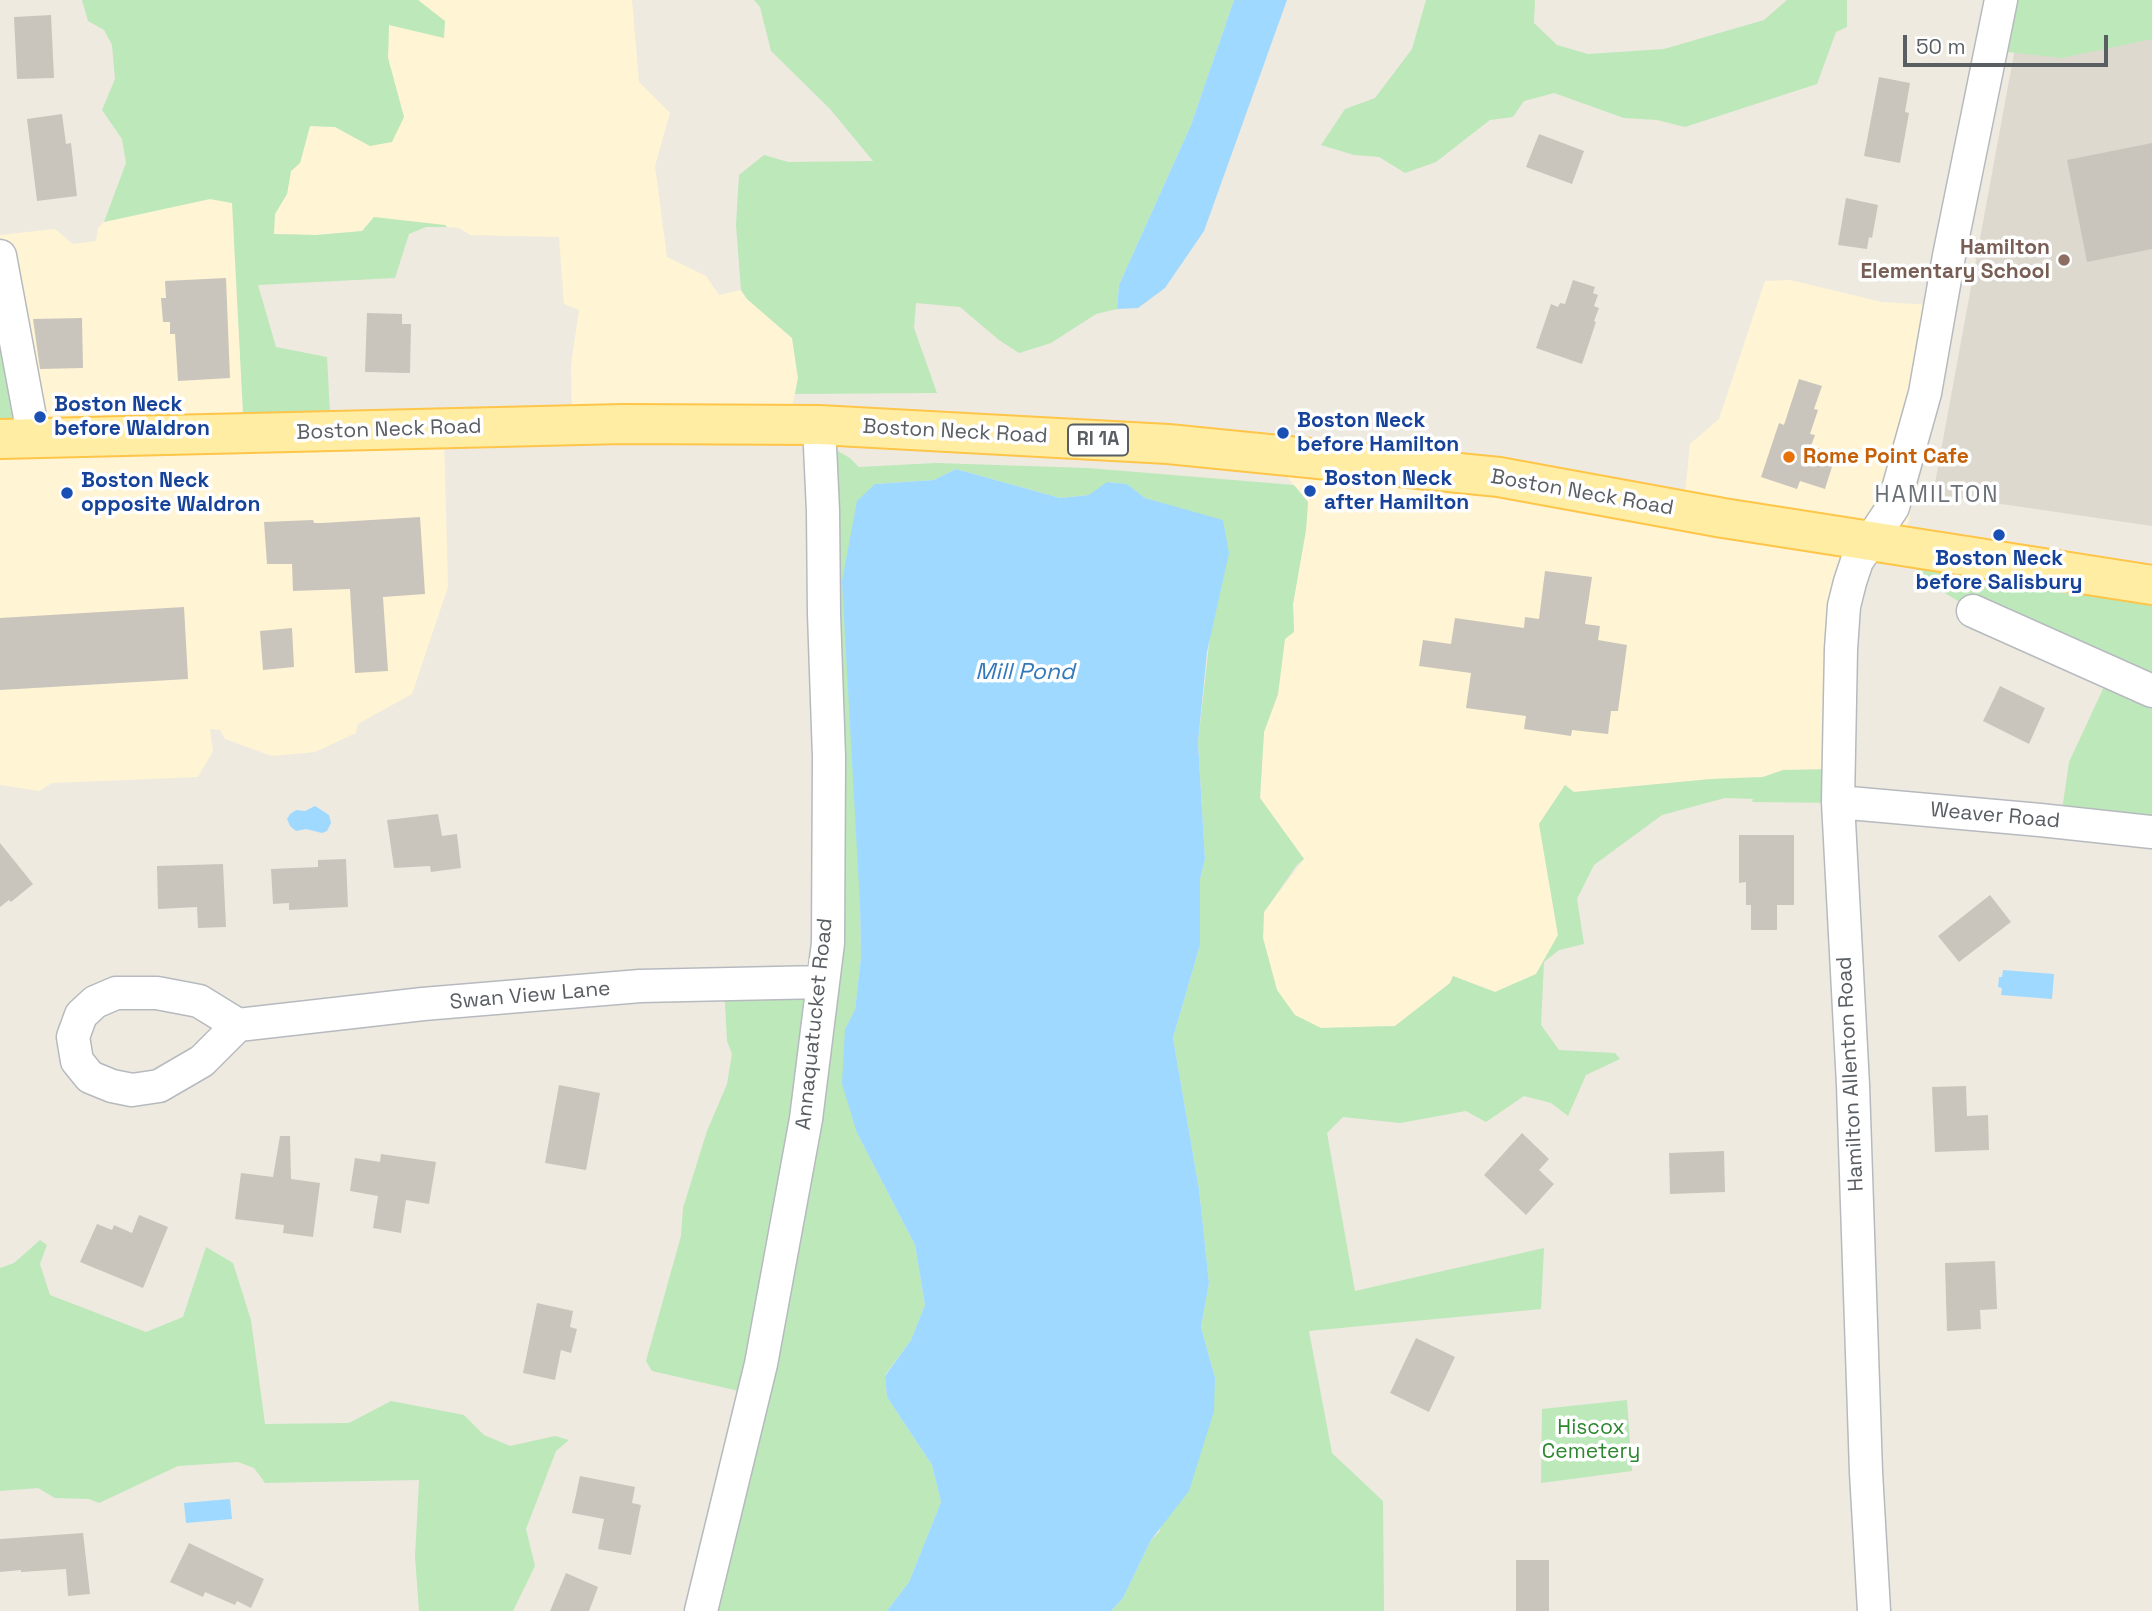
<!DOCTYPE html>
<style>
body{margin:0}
#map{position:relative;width:2152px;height:1611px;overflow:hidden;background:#eeeae0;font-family:"Space Grotesk",sans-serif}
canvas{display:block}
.scale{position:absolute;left:1903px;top:35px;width:205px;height:32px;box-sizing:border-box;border:4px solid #595e63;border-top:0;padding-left:9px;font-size:21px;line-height:24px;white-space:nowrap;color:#595e63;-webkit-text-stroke:5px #fff;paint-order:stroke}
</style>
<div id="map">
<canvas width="2152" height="1611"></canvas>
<div class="scale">50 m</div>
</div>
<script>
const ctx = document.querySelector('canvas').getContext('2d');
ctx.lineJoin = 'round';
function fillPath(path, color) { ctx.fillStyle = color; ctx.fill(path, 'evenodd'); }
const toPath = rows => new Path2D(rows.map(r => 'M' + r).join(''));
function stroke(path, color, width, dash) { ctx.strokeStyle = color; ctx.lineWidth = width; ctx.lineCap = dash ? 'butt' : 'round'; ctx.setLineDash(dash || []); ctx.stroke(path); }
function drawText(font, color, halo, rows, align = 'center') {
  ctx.font = font + ' "Space Grotesk",sans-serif'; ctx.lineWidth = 7; ctx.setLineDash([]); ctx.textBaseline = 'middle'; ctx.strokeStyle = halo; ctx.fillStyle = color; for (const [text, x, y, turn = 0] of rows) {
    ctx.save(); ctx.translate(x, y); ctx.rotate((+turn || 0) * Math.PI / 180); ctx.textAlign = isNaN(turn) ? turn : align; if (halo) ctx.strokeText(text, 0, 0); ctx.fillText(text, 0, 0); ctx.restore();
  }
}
fillPath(toPath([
 [418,0,632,0,639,82,670,113,655,166,667,257,706,276,719,295,741,290,747,299,792,338,798,378,788,426,572,423,571,365,579,310,564,304,559,237,470,235,459,228,447,227,445,225,316,235,273,234,275,214,287,194,291,171,300,163,310,126,335,127,370,146,404,117,388,58,389,25,444,37,444,21],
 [210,199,233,203,244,432,444,433,448,587,412,694,358,724,356,733,315,752,272,756,225,739,220,730,210,729,213,751,198,777,52,783,39,791,0,785,0,235,55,229,73,244,96,241,98,228,104,222],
 [1790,280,1882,302,1947,306,1948,311,1905,541,1858,536,1839,769,1783,770,1763,777,1711,779,1574,792,1565,786,1539,824,1558,935,1536,974,1495,992,1453,976,1450,983,1395,1026,1321,1028,1294,1015,1277,990,1263,938,1264,912,1304,859,1260,798,1264,732,1278,694,1285,639,1294,631,1293,604,1306,530,1308,503,1269,454,1684,503,1690,444,1719,419,1765,281]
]), '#fff4d4');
fillPath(toPath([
 [2152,6,2152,526,1933,494,2019,26]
]), '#ddd9cf');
fillPath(toPath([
 [82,0,418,0,445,21,444,38,389,25,388,58,404,117,392,142,370,146,335,127,310,126,300,163,291,171,287,194,275,214,274,234,316,235,362,231,374,217,445,225,447,227,426,227,409,234,395,278,258,285,276,347,327,357,331,432,244,432,232,203,210,199,104,222,126,163,122,139,102,110,115,79,112,45,104,30,88,21],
 [754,0,1234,0,1191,125,1119,285,1117,309,1096,314,1051,343,1019,353,999,340,960,307,916,303,914,328,937,393,795,394,798,378,792,338,747,299,741,290,736,225,739,175,764,155,788,162,873,161,830,109,771,51,760,7],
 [1426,0,1535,0,1534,23,1557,45,1588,54,1664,49,1764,20,1787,0,1847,0,1847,27,1836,32,1817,84,1685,127,1657,120,1624,118,1554,93,1524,101,1513,117,1490,120,1436,162,1405,173,1379,157,1354,155,1321,145,1345,109,1375,98,1412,49],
 [2010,0,2152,0,2152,39,2062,58,1998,51],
 [0,273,27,422,0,443],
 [827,445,850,458,859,467,936,463,1088,468,1294,485,1308,502,1306,530,1293,604,1294,632,1285,639,1278,694,1264,732,1260,798,1304,859,1297,865,1264,912,1263,938,1277,990,1295,1015,1321,1028,1395,1026,1450,983,1453,976,1495,992,1536,974,1558,935,1539,824,1565,785,1574,792,1711,779,1763,777,1783,770,1839,769,1842,803,1752,802,1753,799,1725,798,1662,815,1594,865,1577,899,1584,944,1559,950,1544,962,1541,1025,1559,1050,1615,1053,1620,1059,1586,1075,1568,1116,1551,1103,1524,1096,1486,1122,1466,1111,1400,1123,1343,1117,1327,1133,1355,1291,1544,1248,1541,1309,1309,1331,1332,1453,1383,1501,1384,1611,1111,1611,1123,1598,1151,1540,1159,1532,1215,1378,1201,1327,1209,1283,1199,1189,1173,1038,1200,945,1200,879,1205,859,1198,742,1223,521,1145,498,1127,484,1108,482,1090,495,1060,498,956,469,934,480,875,484,860,904,861,957,855,1011,845,1029,857,1133,915,1245,925,1305,911,1340,885,1375,887,1397,932,1465,941,1502,909,1582,887,1611,699,1611,752,1394,652,1371,646,1361,681,1236,683,1208,707,1131,727,1084,732,1054,727,1041,724,987,819,982],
 [1911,560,2152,583,2152,833,2061,818,2069,762,2109,676,1968,607,1938,589,1915,568],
 [40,1240,47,1245,40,1264,50,1295,146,1332,183,1317,206,1247,233,1263,251,1320,265,1424,349,1423,391,1401,464,1415,484,1435,510,1446,555,1436,569,1440,556,1451,526,1529,535,1566,513,1611,419,1611,415,1557,419,1480,265,1483,254,1468,238,1462,178,1466,99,1503,89,1499,55,1498,38,1488,0,1491,0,1268,14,1263],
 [1627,1400,1632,1471,1541,1483,1542,1409]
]), '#bce8ba');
fillPath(toPath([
 [1234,0,1287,0,1204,231,1165,288,1138,308,1117,309,1119,285,1191,125],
 [956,469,1060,498,1089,495,1107,482,1127,484,1145,498,1223,520,1229,553,1207,652,1198,742,1205,859,1200,879,1200,945,1173,1038,1199,1189,1209,1283,1201,1327,1215,1378,1214,1411,1189,1491,1151,1540,1123,1598,1111,1611,887,1611,909,1582,941,1502,932,1465,887,1397,885,1376,911,1340,925,1305,915,1245,857,1133,842,1084,845,1029,855,1010,861,957,860,904,842,581,857,501,875,484,934,480],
 [315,806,329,815,331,823,327,831,322,833,306,829,296,831,290,826,287,819,290,814,296,810,305,811],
 [2003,970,2054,974,2052,999,2001,995,2002,988,1998,987,1999,977,2002,977],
 [230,1499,232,1519,186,1523,184,1503]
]), '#9fd9ff');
fillPath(toPath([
 [51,15,54,78,17,79,14,17],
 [1879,77,1910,83,1905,112,1909,113,1900,163,1864,156],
 [62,114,66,144,71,143,77,196,37,201,27,119],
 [1539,134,1584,151,1572,184,1526,167],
 [2152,143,2152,249,2087,262,2067,160],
 [1846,198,1878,205,1872,238,1869,237,1867,249,1838,245],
 [226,278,230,378,178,381,175,334,170,334,170,322,163,322,161,298,166,298,165,281],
 [1573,280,1595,287,1593,293,1598,295,1594,306,1599,308,1594,321,1596,322,1582,364,1536,348,1551,304,1558,307,1560,303,1565,304],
 [367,313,402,314,402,324,411,324,410,373,365,372],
 [82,318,83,368,40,369,33,319],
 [1799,379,1822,386,1814,409,1818,410,1810,434,1815,435,1811,446,1836,454,1825,489,1800,481,1797,489,1761,477,1779,423,1784,425],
 [420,517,425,594,383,597,388,671,355,673,350,589,293,591,292,564,267,564,264,522,313,520,314,523,322,523],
 [1545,571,1592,577,1585,624,1600,626,1598,640,1627,645,1618,711,1611,711,1608,734,1572,730,1571,736,1524,729,1526,716,1466,708,1471,673,1419,666,1423,640,1451,644,1455,618,1524,628,1525,617,1539,619],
 [184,607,188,679,0,690,0,618],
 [292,628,294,667,263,670,260,631],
 [2000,686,2045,708,2029,744,1983,721],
 [438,814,442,836,457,834,461,868,431,872,430,866,394,868,387,820],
 [1739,835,1794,835,1794,905,1777,905,1777,930,1751,930,1751,905,1746,905,1746,882,1739,883],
 [0,843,33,884,11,902,9,900,0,907],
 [346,859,348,907,289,910,289,903,273,904,271,869,318,867,318,860],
 [223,864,226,927,198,928,197,907,158,909,157,866],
 [1990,895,2011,922,1959,962,1938,936],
 [559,1085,600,1093,586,1170,545,1163],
 [1966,1086,1967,1116,1988,1115,1989,1150,1935,1152,1932,1087],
 [1522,1133,1549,1159,1539,1170,1554,1184,1526,1215,1484,1175],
 [280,1136,290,1136,291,1179,320,1183,313,1237,283,1233,284,1225,235,1219,241,1173,273,1177],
 [1724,1151,1725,1192,1670,1194,1669,1153],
 [381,1154,436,1162,429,1204,406,1200,401,1233,373,1228,378,1196,350,1191,355,1158,380,1162],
 [139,1215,168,1227,143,1288,80,1262,97,1224,112,1230,114,1225,132,1233],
 [1995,1261,1997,1309,1980,1310,1981,1329,1947,1331,1945,1263],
 [537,1303,573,1311,570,1327,577,1329,571,1353,561,1350,555,1380,523,1373],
 [1416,1338,1455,1357,1429,1412,1390,1393],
 [580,1476,635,1487,632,1503,641,1505,631,1555,598,1549,604,1519,572,1513],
 [83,1533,90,1594,68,1596,66,1569,21,1572,21,1570,0,1572,0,1539],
 [189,1543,264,1579,251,1608,237,1601,235,1605,205,1592,203,1597,170,1582],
 [1516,1560,1549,1560,1549,1611,1516,1611],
 [566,1573,598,1587,589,1611,550,1611]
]), '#c9c5bd');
const minor = toPath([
 [0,256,34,439],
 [1973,611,2152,691],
 [1838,802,2040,820,2152,832],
 [238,1025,199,1001,157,993,116,993,95,1002,81,1015,73,1037,77,1061,90,1077,112,1086,132,1090,159,1086,202,1061,238,1025,423,1004,640,986,822,982],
 [701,1611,761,1364,806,1119,828,943,829,757,824,614,823,511,819,425],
 [1874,1611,1866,1472,1853,1085,1838,802,1841,649,1844,606,1850,582,1857,561,1893,507,1925,393,1949,256,2001,0]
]);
const major = toPath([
 [0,439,623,424,819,425,1168,444,1499,477,1723,518,2152,585]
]);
stroke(minor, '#b6babf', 35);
stroke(major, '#fec549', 42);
stroke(minor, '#fff', 32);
stroke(major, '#ffeda4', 38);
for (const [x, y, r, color] of [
 [2064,260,7,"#8d6e63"],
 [40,417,7,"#1a4fb4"],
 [1283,433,7,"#1a4fb4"],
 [1789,457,7,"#e8710a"],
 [1310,491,7,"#1a4fb4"],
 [67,493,7,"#1a4fb4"],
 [1999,535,7,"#1a4fb4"]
]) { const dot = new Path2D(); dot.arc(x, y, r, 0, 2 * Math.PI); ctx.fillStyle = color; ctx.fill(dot); stroke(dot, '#fff', 2.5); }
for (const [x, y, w] of [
 [1098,440,60]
]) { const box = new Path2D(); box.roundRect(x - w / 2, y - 15.5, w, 31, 5); ctx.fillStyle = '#fff'; ctx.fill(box); stroke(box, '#595e63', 2); }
drawText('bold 19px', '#595e63', null, [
 ["RI 1A",1098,440]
]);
drawText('bold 21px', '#785e54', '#fff', [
 ["Hamilton",2050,248],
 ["Elementary School",2050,272]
], 'right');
drawText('bold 21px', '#164399', '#fff', [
 ["Boston Neck",54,405],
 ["before Waldron",54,429],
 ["Boston Neck",1297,421],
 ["before Hamilton",1297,445],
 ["Boston Neck",1324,479],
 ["after Hamilton",1324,503],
 ["Boston Neck",81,481],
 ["opposite Waldron",81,505],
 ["Boston Neck",1999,559,"center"],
 ["before Salisbury",1999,583,"center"]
], 'left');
drawText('21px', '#595e63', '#fff', [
 ["Boston Neck Road",389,430,-2],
 ["Boston Neck Road",955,432,3],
 ["Boston Neck Road",1582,493,10],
 ["Weaver Road",1995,816,5],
 ["Swan View Lane",530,996,-5],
 ["Annaquatucket Road",815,1024,-84],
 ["Hamilton Allenton Road",1851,1074,-93]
]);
drawText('bold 21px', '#c56008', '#fff', [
 ["Rome Point Cafe",1803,457]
], 'left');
drawText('21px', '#2d872e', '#fff', [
 ["Hiscox",1591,1428],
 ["Cemetery",1591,1452]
]);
ctx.letterSpacing = '2px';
drawText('23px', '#6a7075', '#fff', [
 ["HAMILTON",1937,496]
]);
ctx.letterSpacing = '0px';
drawText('italic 23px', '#3379ba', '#fff', [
 ["Mill Pond",1025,673]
]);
</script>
